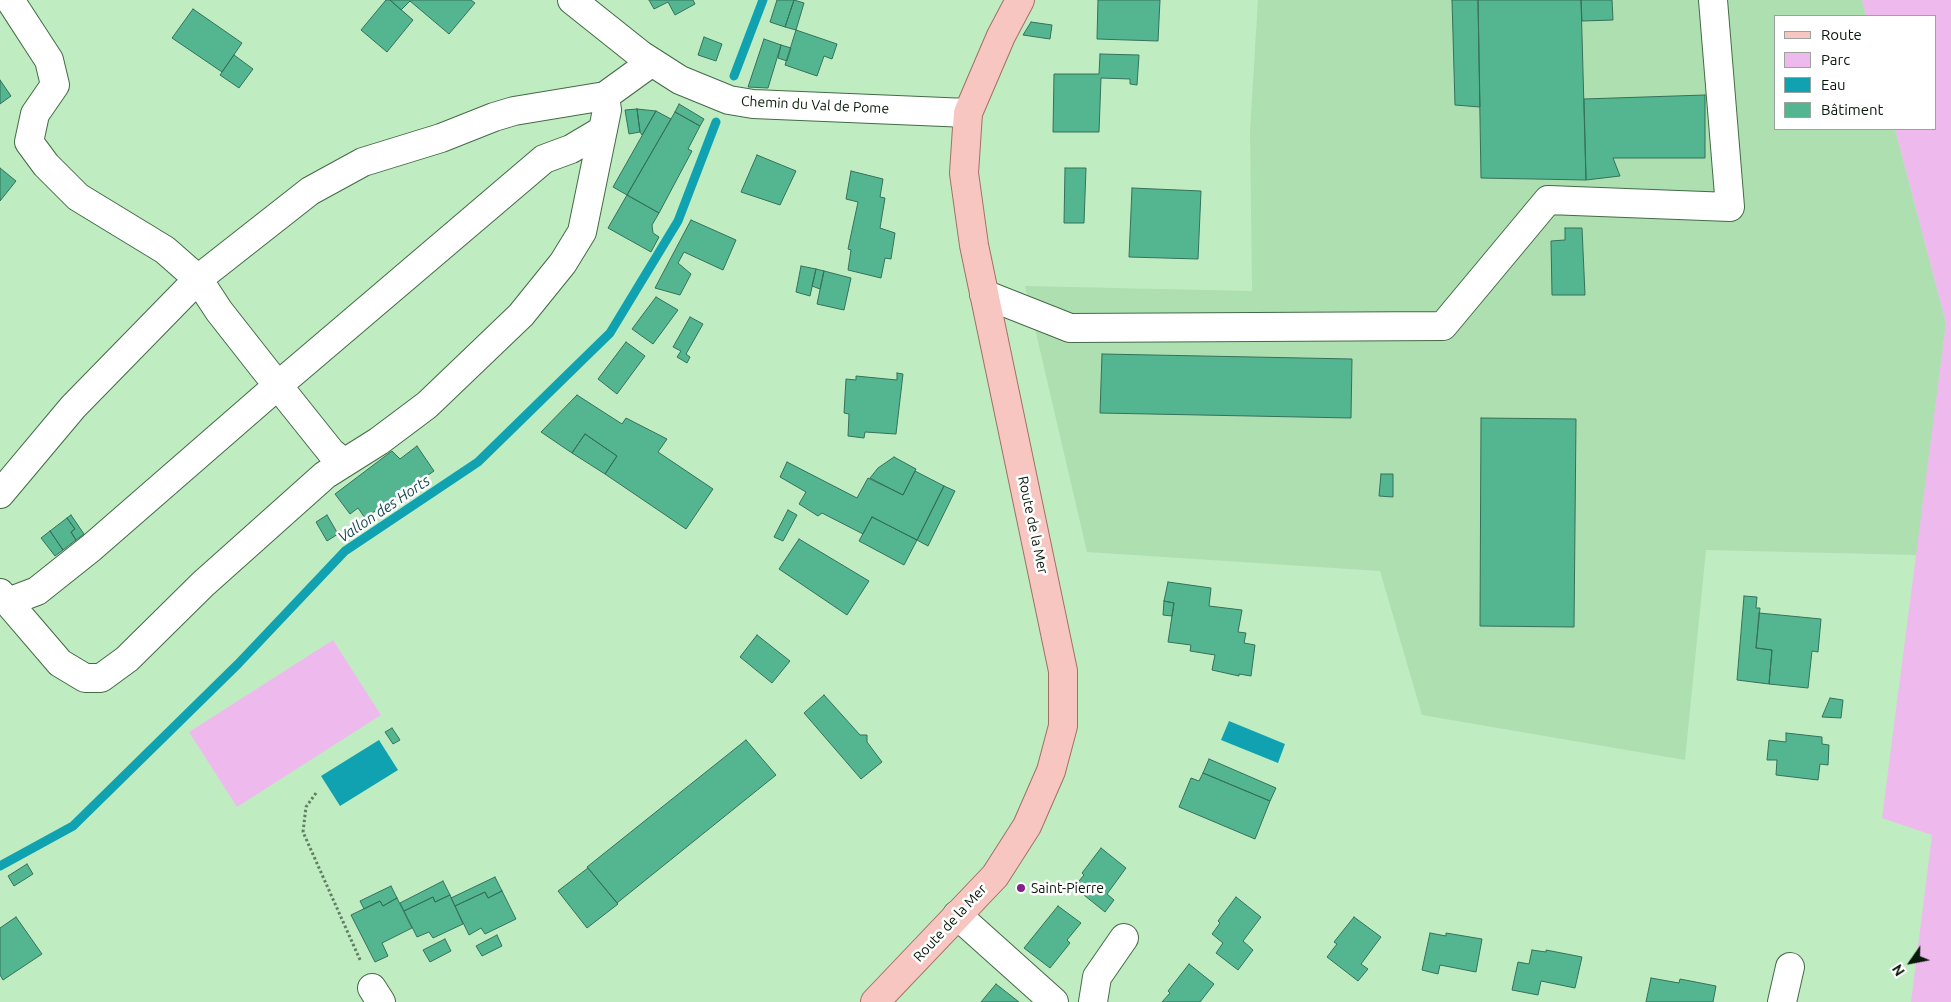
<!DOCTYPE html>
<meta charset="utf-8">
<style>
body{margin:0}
#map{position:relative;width:1951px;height:1002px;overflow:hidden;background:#c0ecc2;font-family:Ubuntu,sans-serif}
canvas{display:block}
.legend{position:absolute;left:1774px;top:15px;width:162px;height:115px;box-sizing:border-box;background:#fff;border:1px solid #9ca39d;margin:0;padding:6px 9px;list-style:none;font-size:15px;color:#081809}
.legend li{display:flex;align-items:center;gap:10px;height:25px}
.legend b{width:25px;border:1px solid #9ca39d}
.north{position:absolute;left:1886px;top:937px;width:50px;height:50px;-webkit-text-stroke:4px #fff;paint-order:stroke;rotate:237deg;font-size:14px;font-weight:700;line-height:20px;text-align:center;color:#081809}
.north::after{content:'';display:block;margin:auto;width:18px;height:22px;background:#081809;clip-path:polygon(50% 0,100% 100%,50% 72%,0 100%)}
</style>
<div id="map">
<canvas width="1951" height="1002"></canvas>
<ul class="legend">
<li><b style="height:6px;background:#f8c6c1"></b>Route</li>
<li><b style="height:14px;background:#eebaee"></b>Parc</li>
<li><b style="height:14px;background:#10a2b0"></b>Eau</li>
<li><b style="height:14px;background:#53b691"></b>Bâtiment</li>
</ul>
<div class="north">N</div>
</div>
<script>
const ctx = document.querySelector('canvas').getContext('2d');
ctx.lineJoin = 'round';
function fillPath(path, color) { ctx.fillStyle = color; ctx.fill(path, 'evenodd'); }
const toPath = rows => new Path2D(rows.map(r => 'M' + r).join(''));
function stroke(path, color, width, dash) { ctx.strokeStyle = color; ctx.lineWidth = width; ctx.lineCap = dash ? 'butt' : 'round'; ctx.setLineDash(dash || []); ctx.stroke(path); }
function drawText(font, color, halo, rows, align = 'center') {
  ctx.font = font + ' Ubuntu,sans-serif'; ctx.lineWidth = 5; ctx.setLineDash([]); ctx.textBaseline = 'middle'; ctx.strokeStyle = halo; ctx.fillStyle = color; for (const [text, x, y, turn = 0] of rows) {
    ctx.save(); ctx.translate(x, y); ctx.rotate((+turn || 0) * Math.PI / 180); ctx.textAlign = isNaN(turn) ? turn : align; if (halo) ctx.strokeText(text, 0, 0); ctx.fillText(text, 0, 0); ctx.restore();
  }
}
fillPath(toPath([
 [1258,0,1862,0,1866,16,1775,16,1775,129,1895,129,1946,323,1917,555,1706,550,1685,760,1422,715,1380,571,1087,552,1025,286,1252,291,1250,130]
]), '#aedfb0');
fillPath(toPath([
 [1862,0,1951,0,1951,1002,1911,1002,1932,835,1882,818,1946,323,1895,129,1935,129,1935,16,1866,16],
 [333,640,381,715,237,807,189,732]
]), '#eebaee');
fillPath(toPath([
 [1229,721,1285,744,1278,763,1221,740],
 [379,740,398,770,340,806,321,776]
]), '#10a2b0');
stroke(toPath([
 [734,76,763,0],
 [0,866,73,826,238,664,345,551,478,462,610,333,678,221,716,122]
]), '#10a2b0', 9);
const building = toPath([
 [386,0,390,0,413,20,387,52,361,30,386,0],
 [390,0,471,0,475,3,449,34,410,1,401,10,390,0],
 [649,0,693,0,695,4,675,15,668,2,654,9,649,0],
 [777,0,794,0,785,27,770,22,777,0],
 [794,0,804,3,796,30,785,27,794,0],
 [1098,0,1160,0,1158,41,1097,39,1098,0],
 [1452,0,1478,0,1480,107,1455,105,1452,0],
 [1478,0,1581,0,1586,180,1481,178,1478,0],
 [1581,0,1612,0,1613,20,1582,21,1581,0],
 [193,9,242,43,222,72,172,38,193,9],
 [1031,22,1052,25,1050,39,1023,35,1031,22],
 [796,30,837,44,832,59,824,56,817,76,785,65,796,30],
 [704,37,722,44,716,61,698,55,704,37],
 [764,39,781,45,768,88,748,87,764,39],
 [781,45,791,48,787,61,778,58,781,45],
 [1100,54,1139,55,1137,85,1130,84,1130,79,1101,78,1099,132,1053,132,1054,74,1099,74,1100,54],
 [234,55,253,69,239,88,220,75,234,55],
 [0,80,11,96,0,104,0,80],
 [1705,95,1705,158,1613,158,1620,176,1586,180,1584,99,1705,95],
 [679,104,704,119,700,126,675,112,679,104],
 [637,109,640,132,629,134,625,110,637,109],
 [637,109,656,111,642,135,640,132,637,109],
 [656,111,671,119,627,195,613,187,656,111],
 [675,112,700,126,688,149,692,151,659,213,627,195,675,112],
 [757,155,796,171,780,205,741,192,757,155],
 [0,168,16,181,0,201,0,168],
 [1065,168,1086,168,1084,223,1064,223,1065,168],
 [851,171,883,179,880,197,885,198,880,228,895,233,891,259,885,258,881,278,848,270,851,250,848,249,858,202,846,199,851,171],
 [1132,188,1201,191,1198,259,1129,257,1132,188],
 [627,195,659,213,652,225,653,233,659,237,651,252,608,228,627,195],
 [691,220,736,240,723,270,684,252,678,263,691,274,680,295,655,288,691,220],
 [1565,228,1582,228,1585,295,1552,295,1551,241,1565,240,1565,228],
 [801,266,816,269,810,296,796,292,801,266],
 [816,269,824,271,820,289,812,286,816,269],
 [824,271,851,278,844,310,817,304,824,271],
 [656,297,678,310,653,344,632,329,656,297],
 [690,317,703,324,686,354,690,357,687,363,677,357,681,351,673,347,690,317],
 [626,342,645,356,617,394,598,379,626,342],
 [1102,354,1352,359,1351,418,1100,413,1102,354],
 [897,373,903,374,896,434,865,432,864,438,848,436,849,414,844,413,846,379,856,380,856,376,897,380,897,373],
 [577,395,622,424,626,418,667,439,658,452,713,489,686,529,605,474,617,456,585,434,572,453,541,432,577,395],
 [1481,418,1576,419,1574,627,1480,626,1481,418],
 [585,434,617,456,605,474,572,453,585,434],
 [417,446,434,471,365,518,358,508,350,514,335,494,392,451,400,459,417,446],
 [894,457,916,469,903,495,870,478,878,468,894,457],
 [787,462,857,498,868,478,903,495,915,471,944,486,917,540,872,517,863,534,822,513,818,516,799,504,806,492,780,477,787,462],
 [1381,474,1393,474,1393,497,1379,496,1381,474],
 [944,486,955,491,928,546,917,540,944,486],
 [788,510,797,515,783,541,774,537,788,510],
 [71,515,84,534,76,540,71,532,75,529,67,518,71,515],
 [327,515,338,534,327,541,316,522,327,515],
 [872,517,917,540,904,565,859,541,872,517],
 [67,518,75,529,71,532,76,540,63,550,50,531,67,518],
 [50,531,63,550,55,556,41,538,50,531],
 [799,539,869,581,847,615,779,569,799,539],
 [1168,582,1211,588,1209,606,1242,610,1238,632,1246,633,1244,643,1255,645,1251,676,1239,674,1239,676,1212,670,1215,655,1190,651,1191,645,1168,642,1174,603,1164,601,1168,582],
 [1744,596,1757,597,1756,608,1760,608,1756,648,1772,650,1769,684,1737,680,1744,596],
 [1164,601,1174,603,1172,616,1163,615,1164,601],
 [1759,613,1821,619,1818,652,1812,651,1808,688,1769,684,1772,650,1756,648,1759,613],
 [757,635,790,661,772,683,740,657,757,635],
 [824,695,860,735,867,735,867,742,882,762,861,779,804,713,824,695],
 [1830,698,1843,700,1841,718,1822,717,1830,698],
 [392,728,400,740,393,744,385,732,392,728],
 [1786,733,1822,737,1822,744,1829,745,1828,765,1820,764,1818,780,1776,775,1777,760,1767,760,1769,740,1786,742,1786,733],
 [746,740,776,775,617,903,587,867,746,740],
 [1209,759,1276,788,1270,801,1203,773,1209,759],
 [1203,773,1270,801,1255,839,1179,807,1191,778,1199,781,1203,773],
 [1101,848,1126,868,1107,894,1114,900,1105,912,1074,887,1084,875,1082,873,1101,848],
 [27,864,33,874,14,886,8,876,27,864],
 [588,868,618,904,587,928,558,891,588,868],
 [495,877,502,891,488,898,485,892,455,906,451,898,495,877],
 [443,881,450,895,435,902,433,897,404,911,400,903,443,881],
 [391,886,397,898,383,906,380,901,364,909,360,901,391,886],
 [502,891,516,919,485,934,481,928,469,935,455,906,485,892,488,898,502,891],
 [450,895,463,924,433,938,429,932,417,937,404,911,433,897,435,902,450,895],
 [1236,897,1261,917,1243,941,1253,950,1238,970,1216,953,1223,943,1212,934,1220,923,1218,921,1236,897],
 [397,898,412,928,382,943,388,956,375,962,351,915,380,901,383,906,397,898],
 [1058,906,1081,923,1067,940,1070,943,1050,968,1024,948,1058,906],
 [16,917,42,954,3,980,0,975,0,928,16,917],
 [1354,917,1381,937,1361,964,1368,969,1358,981,1327,957,1337,944,1334,942,1354,917],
 [1430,933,1446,936,1446,933,1482,939,1476,972,1440,965,1438,974,1422,970,1430,933],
 [497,935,502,946,482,956,476,946,497,935],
 [445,939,451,951,430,962,423,950,445,939],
 [1532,950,1546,952,1546,950,1582,957,1575,988,1541,981,1538,995,1512,990,1518,962,1529,964,1532,950],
 [1189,964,1214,984,1200,1002,1162,1002,1170,993,1168,991,1189,964],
 [1651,978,1679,983,1680,979,1716,986,1713,1002,1646,1002,1651,978],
 [996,984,1019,1002,981,1002,996,984]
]);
fillPath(building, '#53b691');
stroke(building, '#35715a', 1);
const minor = toPath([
 [10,0,49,60,55,85,35,114,29,142,46,165,78,197,165,250,198,279,219,311,263,367,331,452,344,463],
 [572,0,641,55,680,80,729,100,753,104,968,113],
 [984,294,1070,328,1443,326,1548,200,1730,207,1713,0],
 [0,494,73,407,198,279,310,191,363,162,441,138,494,117,514,111,605,96,652,62],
 [0,593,60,663,85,678,101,678,127,659,203,584,325,475,379,441,427,405,521,315,563,263,582,232,607,110,605,96],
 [8,602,37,591,91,548,268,394,544,159,571,149,603,130],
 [957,915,1054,1002],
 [372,988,381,1002],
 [1093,1002,1097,977,1124,938],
 [1782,1002,1790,967]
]);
const major = toPath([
 [875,1002,995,876,1027,826,1051,771,1063,726,1063,671,974,245,964,173,968,113,1001,36,1020,0]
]);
stroke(minor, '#436b46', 30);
stroke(major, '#a17065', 30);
stroke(toPath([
 [316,793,306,807,303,832,361,962]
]), '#617f63', 3, [2.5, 2.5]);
stroke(minor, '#fff', 28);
stroke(major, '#f8c6c1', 28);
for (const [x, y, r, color] of [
 [1021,888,5,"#842089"]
]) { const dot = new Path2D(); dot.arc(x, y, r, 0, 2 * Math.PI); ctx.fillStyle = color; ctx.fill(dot); stroke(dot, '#fff', 2); }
drawText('14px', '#081809', '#fff', [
 ["Chemin du Val de Pome",815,105,3],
 ["Route de la Mer",1033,525,78],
 ["Route de la Mer",950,923,-47]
]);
drawText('14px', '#081809', '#fff', [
 ["Saint-Pierre",1031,888]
], 'left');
drawText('italic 15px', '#154a51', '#fff', [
 ["Vallon des Horts",384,509,-34]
]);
</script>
